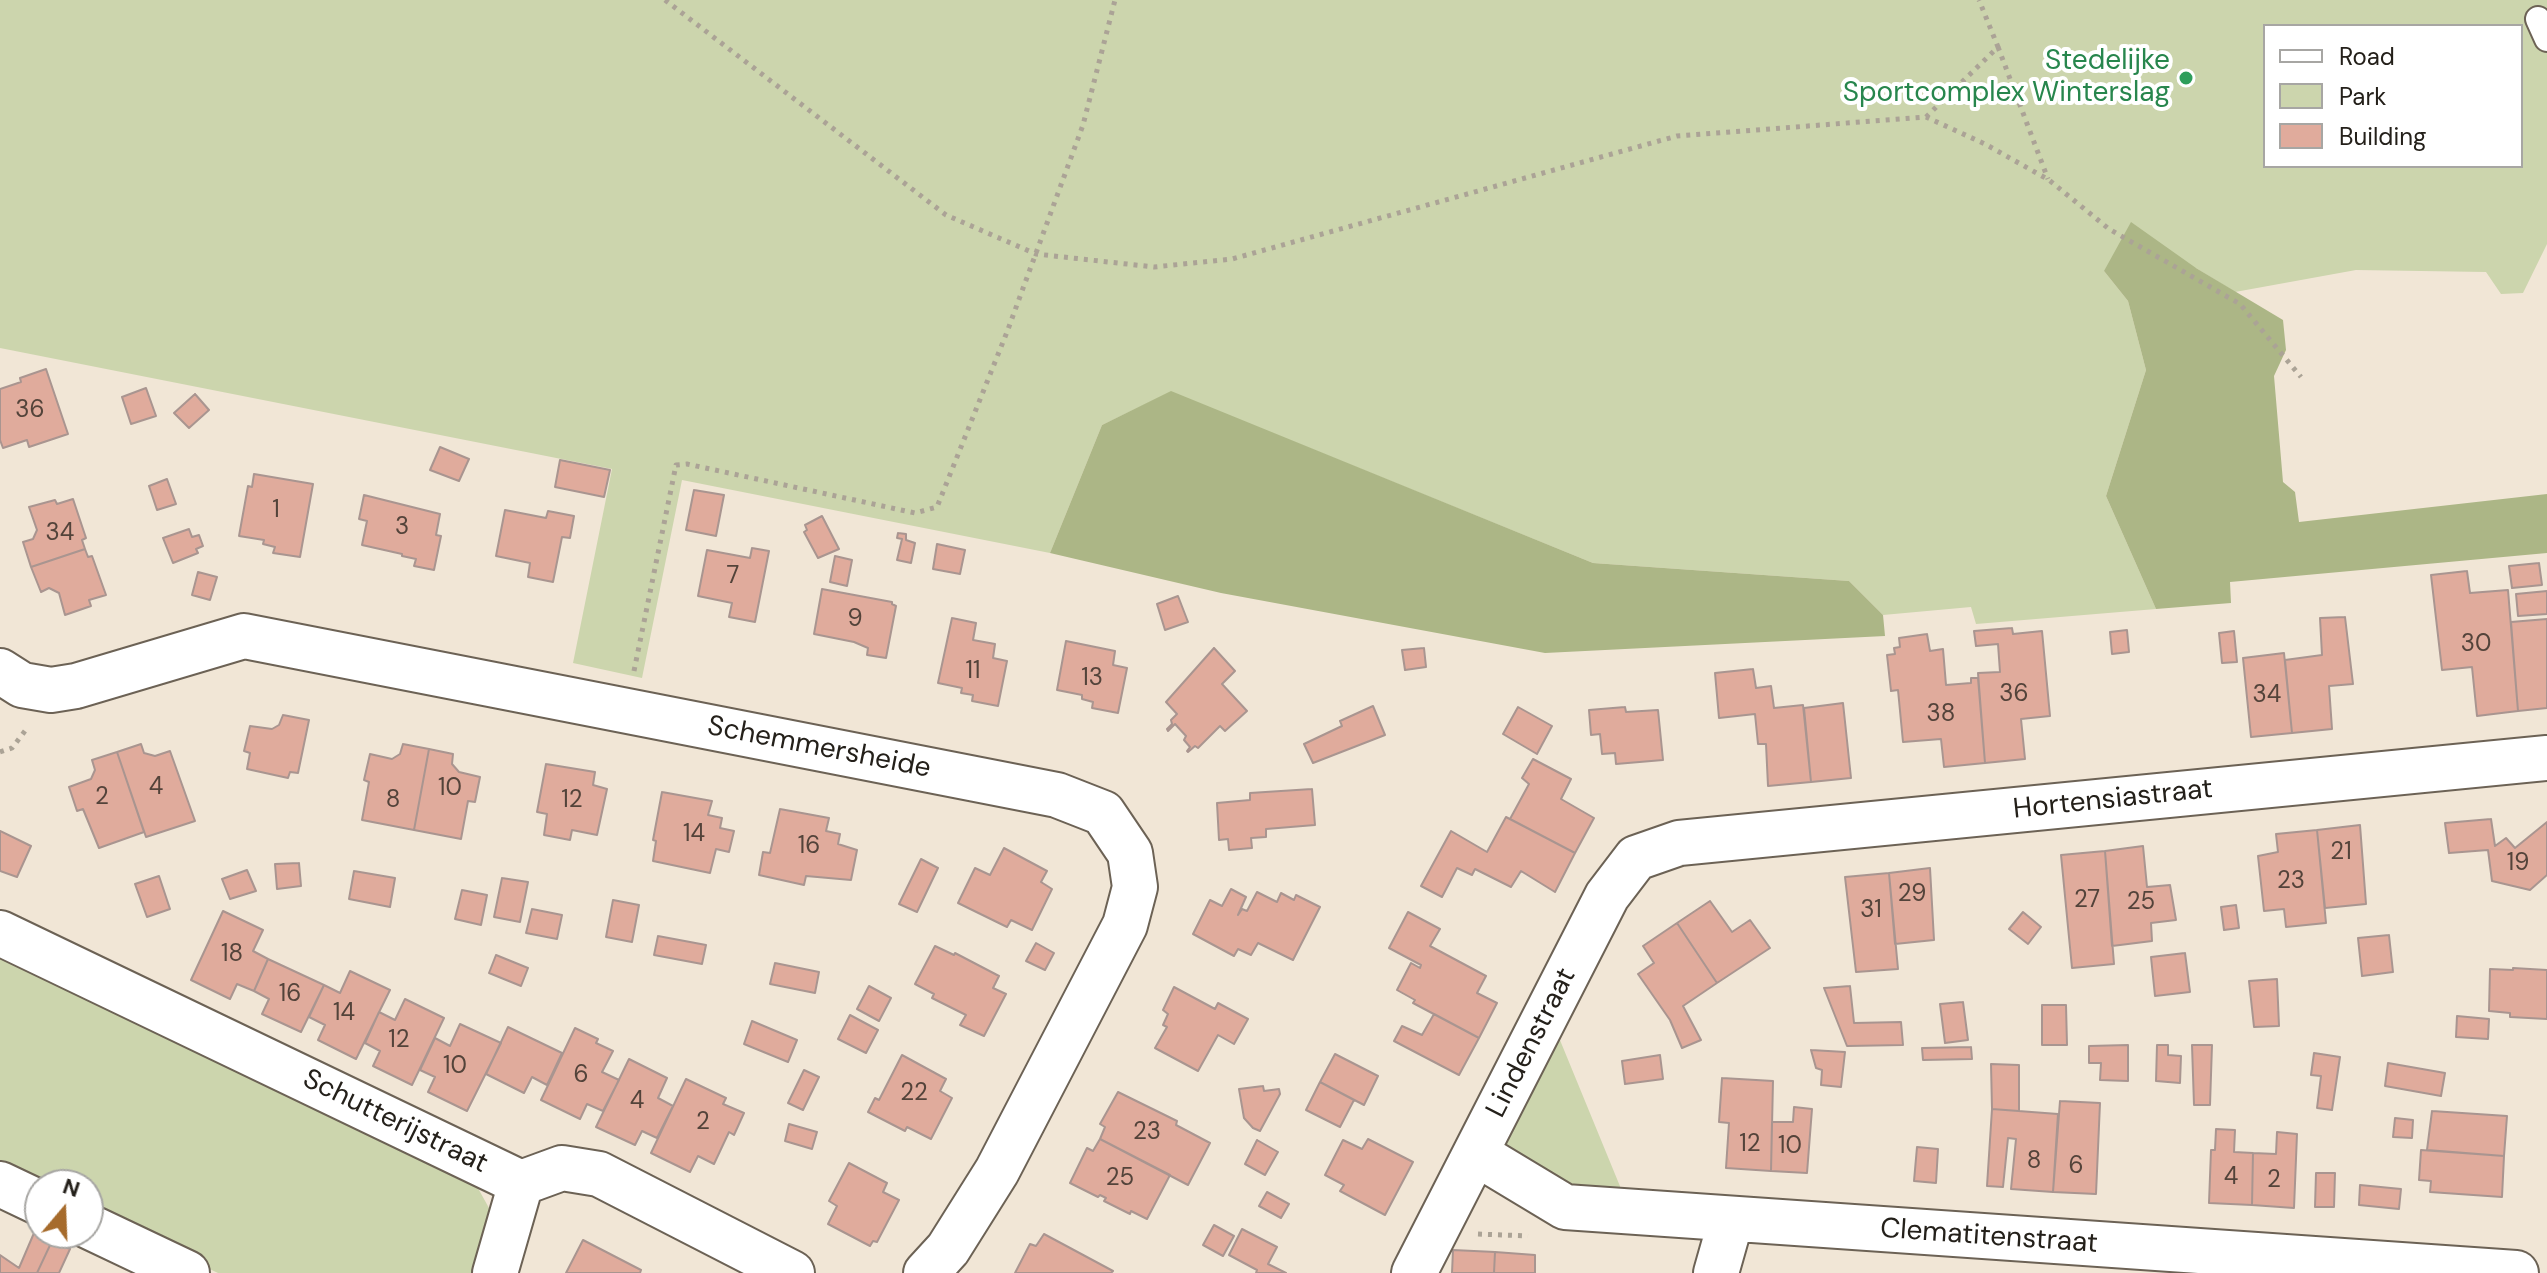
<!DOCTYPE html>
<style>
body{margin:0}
#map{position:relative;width:2547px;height:1273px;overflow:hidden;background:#f1e6d6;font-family:"DM Sans",sans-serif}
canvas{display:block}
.legend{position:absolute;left:2263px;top:24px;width:260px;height:144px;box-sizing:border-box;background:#fff;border:2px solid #a7a6a3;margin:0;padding:10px 14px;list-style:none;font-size:24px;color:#24201a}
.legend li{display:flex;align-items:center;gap:16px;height:40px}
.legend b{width:40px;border:2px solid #a7a6a3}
.north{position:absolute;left:24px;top:1169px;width:80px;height:80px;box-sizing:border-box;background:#fff;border:2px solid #a7a6a3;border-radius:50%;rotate:19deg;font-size:22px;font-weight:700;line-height:32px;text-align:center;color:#24201a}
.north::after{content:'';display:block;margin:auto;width:28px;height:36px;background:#a66b2c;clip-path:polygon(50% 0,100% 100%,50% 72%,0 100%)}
</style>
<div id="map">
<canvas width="2547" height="1273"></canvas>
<ul class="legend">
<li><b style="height:10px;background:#fff"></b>Road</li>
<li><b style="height:22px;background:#ccd5ad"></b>Park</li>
<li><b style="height:22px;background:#e0ab9c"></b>Building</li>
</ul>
<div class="north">N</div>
</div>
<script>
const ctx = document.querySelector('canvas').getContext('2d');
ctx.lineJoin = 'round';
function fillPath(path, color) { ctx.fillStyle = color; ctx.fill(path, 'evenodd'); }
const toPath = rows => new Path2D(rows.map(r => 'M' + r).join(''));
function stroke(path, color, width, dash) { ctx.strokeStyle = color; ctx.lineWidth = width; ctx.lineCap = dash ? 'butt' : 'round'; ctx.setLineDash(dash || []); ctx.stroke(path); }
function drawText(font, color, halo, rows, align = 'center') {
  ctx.font = font + ' "DM Sans",sans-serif'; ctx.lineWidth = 8; ctx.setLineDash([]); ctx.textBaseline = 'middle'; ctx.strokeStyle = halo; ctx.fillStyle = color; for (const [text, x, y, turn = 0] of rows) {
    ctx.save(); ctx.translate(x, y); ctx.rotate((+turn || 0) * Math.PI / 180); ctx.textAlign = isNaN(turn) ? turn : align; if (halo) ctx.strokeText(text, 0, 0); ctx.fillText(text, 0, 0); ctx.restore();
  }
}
fillPath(toPath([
 [0,0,2547,0,2547,244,2523,293,2501,294,2486,272,2356,270,2235,292,2196,268,2104,271,2128,301,2146,370,2106,496,2156,609,1976,624,1971,607,1883,615,1849,581,1593,563,1171,392,1102,425,1050,553,682,480,642,678,573,663,612,469,0,348],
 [2265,26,2521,26,2521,166,2265,166],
 [0,954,474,1181,489,1208,488,1238,473,1273,218,1273,88,1211,88,1185,40,1185,0,1169],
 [1555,1028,1624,1196,1573,1192,1502,1148]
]), '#ccd5ad');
fillPath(toPath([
 [2131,222,2196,268,2283,320,2286,350,2274,376,2283,482,2295,492,2299,522,2547,494,2547,553,2230,582,2231,603,2156,609,2106,496,2146,370,2128,301,2104,271],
 [1171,391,1593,563,1849,581,1883,615,1885,636,1545,653,1221,593,1050,553,1102,425]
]), '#acb686');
const building = toPath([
 [46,369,68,434,29,447,27,440,3,448,0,440,0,389,21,382,20,378,46,369],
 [146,388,156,416,131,424,122,397,146,388],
 [195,394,209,410,189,428,174,413,195,394],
 [440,447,469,459,459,481,430,470,440,447],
 [560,460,610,470,604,497,555,487,560,460],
 [254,474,313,484,300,557,273,553,275,547,263,544,264,540,239,536,248,486,252,487,254,474],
 [167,479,176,504,157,510,149,486,167,479],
 [694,490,724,495,716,536,686,530,694,490],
 [364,495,440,514,436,535,441,536,434,570,414,566,416,559,402,556,402,554,362,545,367,521,359,519,364,495],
 [73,499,86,538,82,540,85,549,31,567,23,542,33,539,37,530,29,507,55,500,57,504,73,499],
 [505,510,546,518,548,511,574,516,570,538,562,537,553,582,528,577,530,563,496,556,505,510],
 [822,516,839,549,818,558,804,532,807,530,805,525,822,516],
 [189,529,192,537,199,535,203,546,196,549,198,553,173,563,163,538,189,529],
 [898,533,906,534,906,540,915,543,911,563,897,560,902,539,897,538,898,533],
 [937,544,965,550,960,574,933,569,937,544],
 [752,548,769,551,755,622,729,617,732,603,698,596,707,550,750,558,752,548],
 [85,549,88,557,92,556,106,595,89,600,91,606,65,615,59,593,49,588,41,592,31,567,85,549],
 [835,556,852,560,847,586,830,582,835,556],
 [2539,563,2542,585,2512,588,2509,566,2539,563],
 [2467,571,2470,593,2508,590,2518,711,2477,716,2472,667,2442,670,2431,575,2467,571],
 [198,572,217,577,210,600,192,595,198,572],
 [822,589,892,602,892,604,896,606,886,658,867,655,868,648,854,642,814,634,822,589],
 [2547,591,2547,614,2518,616,2516,594,2547,591],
 [1178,596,1188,622,1165,630,1157,604,1178,596],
 [2345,617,2353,684,2329,686,2332,729,2292,733,2285,660,2322,655,2320,618,2345,617],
 [952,618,976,623,973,640,995,644,993,658,1007,661,998,706,972,701,973,695,961,693,962,688,938,683,952,618],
 [2547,619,2547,708,2518,711,2511,622,2547,619],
 [2012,628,2013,634,2042,631,2050,716,2021,719,2025,759,1985,763,1978,673,2000,672,1998,644,1976,646,1974,631,2012,628],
 [2127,630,2129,652,2112,654,2110,632,2127,630],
 [2234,631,2237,662,2222,663,2219,633,2234,631],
 [1927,634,1930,651,1943,649,1946,685,1971,683,1971,678,1978,678,1985,763,1944,767,1941,739,1903,742,1898,690,1891,691,1887,655,1895,654,1894,648,1900,647,1899,638,1927,634],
 [1066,641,1115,651,1113,665,1127,668,1118,713,1092,708,1093,702,1082,699,1082,695,1057,690,1066,641],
 [1214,648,1235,671,1222,684,1247,711,1225,731,1220,726,1198,748,1195,746,1188,752,1187,751,1190,747,1184,740,1186,736,1175,724,1168,731,1167,729,1172,724,1171,720,1177,714,1166,702,1214,648],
 [1424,648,1426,667,1405,670,1402,650,1424,648],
 [2284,653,2292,733,2251,737,2243,658,2284,653],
 [1753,669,1756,688,1771,686,1774,708,1803,705,1811,782,1768,786,1766,744,1758,744,1755,714,1719,718,1715,673,1753,669],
 [1843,703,1851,778,1811,782,1804,708,1843,703],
 [1373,706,1385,735,1313,763,1304,744,1342,726,1340,721,1373,706],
 [1518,707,1552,726,1537,754,1503,734,1518,707],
 [1625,707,1626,712,1658,710,1663,760,1616,764,1615,753,1602,754,1600,734,1591,735,1589,710,1625,707],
 [283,715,309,720,298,773,290,772,288,778,247,769,250,753,244,751,250,726,272,729,279,725,283,715],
 [141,744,144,753,155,756,170,751,195,821,146,837,117,752,141,744],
 [403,744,429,749,414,830,362,820,369,782,364,780,370,754,392,759,400,754,403,744],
 [429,749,453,754,452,764,459,772,480,777,475,802,468,801,461,839,414,830,429,749],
 [117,752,144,832,99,848,83,809,77,811,69,787,91,779,95,770,92,760,117,752],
 [1533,759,1571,779,1561,799,1594,818,1575,853,1510,819,1529,784,1522,778,1533,759],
 [546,764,595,772,593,785,607,789,597,835,572,830,570,840,544,835,547,814,537,812,546,764],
 [1312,789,1315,825,1266,829,1266,837,1251,838,1252,848,1229,850,1228,839,1219,840,1217,803,1250,800,1250,793,1312,789],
 [662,792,712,801,708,815,722,818,720,828,734,831,729,852,716,849,710,873,653,861,656,841,653,840,662,792],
 [780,809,829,818,826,831,840,834,838,844,857,850,851,880,806,876,804,885,759,875,763,852,770,853,780,809],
 [1506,817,1575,853,1555,892,1521,871,1511,887,1475,869,1472,875,1457,868,1442,897,1421,886,1451,831,1487,852,1506,817],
 [2491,819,2495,846,2506,838,2515,848,2547,822,2547,875,2530,890,2492,881,2488,850,2449,853,2445,823,2491,819],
 [2360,825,2366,904,2325,908,2317,830,2360,825],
 [2317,830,2326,923,2286,927,2284,909,2264,911,2258,856,2278,852,2276,834,2317,830],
 [0,831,31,846,17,877,0,871,0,831],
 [2143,846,2147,887,2170,885,2176,920,2151,923,2152,941,2112,946,2105,851,2143,846],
 [1004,848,1047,871,1041,882,1052,889,1032,930,1011,920,1007,927,958,903,975,868,990,875,1004,848],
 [2105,851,2114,964,2072,968,2061,855,2105,851],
 [921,859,938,868,917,912,899,904,921,859],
 [299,863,301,886,277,889,275,864,299,863],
 [1930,868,1934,940,1895,944,1889,873,1930,868],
 [247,870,256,891,230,899,222,879,247,870],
 [354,871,395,878,390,907,349,899,354,871],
 [1889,873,1898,969,1856,972,1845,877,1889,873],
 [159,876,170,909,147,917,135,884,159,876],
 [502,878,528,882,520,922,494,917,502,878],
 [1231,889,1246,897,1238,915,1242,909,1247,911,1257,892,1277,902,1281,893,1294,900,1296,895,1320,907,1293,960,1258,943,1251,955,1238,949,1234,956,1193,934,1210,900,1222,906,1231,889],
 [462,890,487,895,481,925,455,919,462,890],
 [613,900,639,905,632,942,606,937,613,900],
 [1710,901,1732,932,1750,920,1770,948,1717,983,1677,923,1710,901],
 [2236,905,2239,928,2224,930,2221,907,2236,905],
 [532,909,562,915,557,939,526,933,532,909],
 [223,911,263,930,253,951,268,959,254,991,237,984,230,999,191,980,223,911],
 [1408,912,1440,929,1430,946,1486,976,1477,993,1497,1003,1479,1038,1413,1003,1415,1000,1397,990,1411,963,1420,968,1421,965,1389,948,1408,912],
 [2023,912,2041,927,2028,944,2009,929,2023,912],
 [1677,923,1717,983,1683,1006,1701,1040,1682,1048,1670,1020,1638,974,1654,963,1643,946,1677,923],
 [2389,935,2393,972,2362,976,2358,938,2389,935],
 [658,936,706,945,702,964,654,955,658,936],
 [1036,943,1054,953,1045,970,1026,961,1036,943],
 [935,946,954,955,955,953,999,976,993,988,1006,994,984,1036,960,1025,966,1015,932,998,934,994,915,984,935,946],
 [2185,953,2190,992,2155,996,2151,957,2185,953],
 [496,955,528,968,521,986,489,973,496,955],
 [268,959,324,985,301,1032,262,1014,269,999,254,991,268,959],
 [775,963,819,972,815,993,770,984,775,963],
 [2513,968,2547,970,2547,1019,2510,1017,2510,1013,2489,1011,2490,969,2513,970,2513,968],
 [350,971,390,990,356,1059,318,1040,325,1025,309,1017,324,985,340,993,350,971],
 [2277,979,2279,1026,2254,1027,2249,981,2277,979],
 [869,986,891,998,879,1021,857,1009,869,986],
 [1850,986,1854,1023,1901,1022,1903,1045,1847,1046,1824,988,1850,986],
 [1174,987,1215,1009,1218,1003,1248,1019,1234,1044,1218,1035,1198,1071,1155,1048,1167,1027,1163,1025,1168,1014,1163,1010,1174,987],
 [405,999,444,1018,412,1085,373,1066,380,1051,365,1043,379,1012,395,1020,405,999],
 [1963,1002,1968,1040,1945,1043,1940,1004,1963,1002],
 [2042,1005,2066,1005,2067,1045,2042,1045,2042,1005],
 [1434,1014,1479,1038,1459,1075,1394,1041,1402,1026,1422,1035,1434,1014],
 [850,1015,878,1030,866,1053,838,1039,850,1015],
 [2457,1016,2489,1019,2488,1039,2456,1037,2457,1016],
 [752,1021,797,1040,788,1062,744,1044,752,1021],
 [460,1024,501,1043,467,1111,428,1092,435,1077,420,1070,435,1038,450,1046,460,1024],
 [508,1027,562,1053,547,1085,532,1077,524,1093,486,1074,508,1027],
 [575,1028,598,1039,596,1043,613,1051,602,1072,619,1080,603,1111,587,1104,580,1119,541,1100,575,1028],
 [2128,1045,2128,1081,2100,1080,2101,1063,2089,1063,2089,1046,2128,1045],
 [2157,1045,2168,1045,2168,1055,2181,1056,2180,1083,2156,1081,2157,1045],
 [2192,1045,2212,1045,2210,1105,2194,1105,2192,1045],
 [1971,1047,1972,1059,1923,1060,1922,1048,1971,1047],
 [1811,1050,1845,1052,1841,1087,1821,1085,1822,1070,1816,1068,1811,1050],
 [2314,1053,2340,1057,2332,1110,2317,1108,2321,1076,2311,1075,2314,1053],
 [1335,1054,1378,1076,1364,1105,1320,1082,1335,1054],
 [902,1055,946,1079,940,1091,952,1098,931,1139,907,1127,905,1131,868,1112,875,1098,879,1100,902,1055],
 [1660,1055,1663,1079,1625,1084,1622,1061,1660,1055],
 [629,1059,667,1078,658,1098,673,1106,657,1138,642,1131,635,1145,596,1127,629,1059],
 [2388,1063,2445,1073,2441,1096,2385,1086,2388,1063],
 [1991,1064,2019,1065,2019,1111,1992,1109,1991,1064],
 [804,1070,819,1077,803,1110,788,1103,804,1070],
 [1722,1078,1773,1081,1771,1171,1726,1168,1729,1123,1719,1122,1722,1078],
 [686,1079,726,1098,723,1104,744,1113,734,1135,729,1132,714,1164,698,1156,690,1172,651,1153,686,1079],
 [1320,1082,1354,1100,1340,1127,1306,1110,1320,1082],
 [1263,1086,1264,1091,1279,1089,1280,1094,1260,1131,1253,1128,1244,1118,1239,1089,1263,1086],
 [1118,1092,1177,1121,1176,1125,1210,1143,1188,1185,1100,1139,1105,1127,1100,1124,1118,1092],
 [2060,1101,2100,1103,2096,1194,2053,1192,2060,1101],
 [1794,1107,1812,1109,1807,1173,1771,1171,1772,1122,1793,1122,1794,1107],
 [1992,1109,2058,1114,2053,1192,2011,1189,2016,1139,2008,1138,2003,1187,1987,1186,1992,1109],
 [2432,1111,2507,1116,2504,1156,2427,1150,2432,1111],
 [2395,1118,2413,1120,2412,1138,2393,1137,2395,1118],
 [789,1124,817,1132,812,1149,785,1141,789,1124],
 [2216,1129,2235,1130,2234,1152,2253,1153,2252,1205,2209,1203,2211,1150,2215,1150,2216,1129],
 [2277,1132,2297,1134,2294,1208,2252,1205,2253,1153,2276,1154,2277,1132],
 [1100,1139,1170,1175,1147,1219,1131,1211,1130,1214,1104,1201,1106,1198,1100,1195,1098,1197,1070,1183,1087,1148,1093,1151,1100,1139],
 [1368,1139,1413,1162,1385,1215,1340,1191,1344,1185,1325,1175,1343,1140,1362,1149,1368,1139],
 [1257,1140,1278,1152,1265,1175,1245,1164,1257,1140],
 [1917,1147,1938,1149,1936,1183,1914,1181,1917,1147],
 [2421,1150,2504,1156,2502,1197,2430,1192,2431,1181,2419,1180,2421,1150],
 [849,1163,887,1183,883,1192,899,1200,877,1242,873,1241,870,1246,828,1224,837,1206,829,1201,849,1163],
 [2316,1173,2335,1173,2334,1207,2315,1207,2316,1173],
 [2360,1185,2401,1189,2399,1209,2359,1205,2360,1185],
 [1267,1192,1289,1204,1281,1218,1259,1206,1267,1192],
 [1214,1225,1234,1236,1223,1256,1203,1245,1214,1225],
 [1242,1229,1277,1247,1268,1264,1286,1273,1256,1273,1257,1270,1229,1255,1242,1229],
 [34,1233,52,1241,37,1273,0,1273,0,1255,19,1268,34,1233],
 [1044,1234,1113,1271,1111,1273,1015,1273,1030,1244,1036,1246,1044,1234],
 [583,1240,641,1270,640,1273,566,1273,583,1240],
 [52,1241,70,1249,59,1273,37,1273,52,1241],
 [1453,1250,1495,1252,1494,1273,1452,1273,1453,1250],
 [1495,1252,1535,1255,1535,1273,1494,1273,1495,1252]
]);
fillPath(building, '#e0ab9c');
stroke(building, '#a99590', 2);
const lane = toPath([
 [2538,19,2547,39]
]);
const street = toPath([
 [0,671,22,685,51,690,76,686,244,636,1057,795,1103,813,1130,853,1135,887,1125,925,997,1171,948,1249,926,1273],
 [0,933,521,1183,562,1168,599,1174,792,1273],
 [1477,1154,1565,1207,2516,1273],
 [0,1184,40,1203],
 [88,1226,187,1273],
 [495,1273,521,1183],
 [1414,1273,1607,896,1636,858,1679,843,2547,758],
 [1716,1273,1731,1220]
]);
stroke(lane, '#6c6255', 28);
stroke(street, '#6c6255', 48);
stroke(toPath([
 [665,0,946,215,1036,254,1154,267,1232,259,1677,136,1926,117,1985,144,2049,180,2109,229,2240,304,2301,377],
 [1998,47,2048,179],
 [1926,117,1998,47,1979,0],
 [634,671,676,465,687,464,915,513,937,507,1007,332,1083,125,1115,0],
 [0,752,12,748,28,727],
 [1478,1234,1528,1236]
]), '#aba396', 5, [4, 6]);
stroke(lane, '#fff', 24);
stroke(street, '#fff', 44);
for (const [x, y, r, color] of [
 [2186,78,8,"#2e9e5b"]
]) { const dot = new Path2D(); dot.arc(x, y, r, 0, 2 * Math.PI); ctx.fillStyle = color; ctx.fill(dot); stroke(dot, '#fff', 3); }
drawText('24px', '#53433a', null, [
 ["36",30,411],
 ["1",276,511],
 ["3",402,528],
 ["34",60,534],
 ["7",733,577],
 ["9",855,620],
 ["30",2476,645],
 ["11",973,672],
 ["13",1092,679],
 ["36",2014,695],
 ["34",2267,696],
 ["38",1941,715],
 ["4",156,788],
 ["10",450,789],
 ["2",102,798],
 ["8",393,801],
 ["12",572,801],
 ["14",694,835],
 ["16",809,847],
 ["21",2341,853],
 ["19",2518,864],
 ["23",2291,882],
 ["29",1912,895],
 ["27",2087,901],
 ["25",2141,903],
 ["31",1871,911],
 ["18",232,955],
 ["16",290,995],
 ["14",344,1014],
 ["12",399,1041],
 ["10",455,1067],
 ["6",581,1076],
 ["22",914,1094],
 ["4",637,1102],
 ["2",703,1123],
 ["23",1147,1133],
 ["12",1750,1145],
 ["10",1790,1147],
 ["8",2034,1162],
 ["6",2076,1167],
 ["4",2231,1178],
 ["25",1120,1179],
 ["2",2274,1181]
]);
drawText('28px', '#27864d', '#fff', [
 ["Stedelijke",2170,62],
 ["Sportcomplex Winterslag",2170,94]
], 'right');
drawText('28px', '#24201a', '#fff', [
 ["Schemmersheide",819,748,11],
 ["Hortensiastraat",2113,800,-6],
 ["Lindenstraat",1532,1043,-63],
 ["Schutterijstraat",395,1122,26],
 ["Clematitenstraat",1989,1237,4]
]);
</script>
